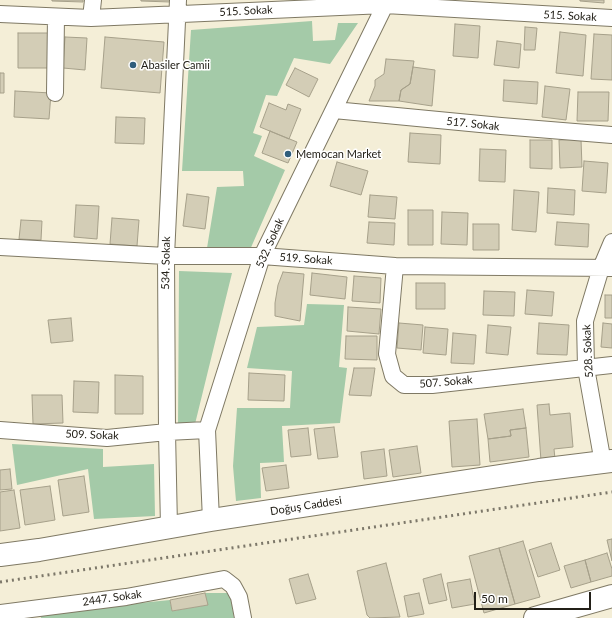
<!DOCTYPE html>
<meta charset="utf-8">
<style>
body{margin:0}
#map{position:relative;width:612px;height:618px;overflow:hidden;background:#f4eed7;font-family:Lato,sans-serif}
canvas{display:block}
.scale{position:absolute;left:474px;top:592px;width:117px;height:18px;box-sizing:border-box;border:2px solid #232018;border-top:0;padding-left:5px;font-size:12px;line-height:14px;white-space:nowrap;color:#232018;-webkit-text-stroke:3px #fff;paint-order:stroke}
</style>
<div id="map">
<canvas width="612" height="618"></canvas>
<div class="scale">50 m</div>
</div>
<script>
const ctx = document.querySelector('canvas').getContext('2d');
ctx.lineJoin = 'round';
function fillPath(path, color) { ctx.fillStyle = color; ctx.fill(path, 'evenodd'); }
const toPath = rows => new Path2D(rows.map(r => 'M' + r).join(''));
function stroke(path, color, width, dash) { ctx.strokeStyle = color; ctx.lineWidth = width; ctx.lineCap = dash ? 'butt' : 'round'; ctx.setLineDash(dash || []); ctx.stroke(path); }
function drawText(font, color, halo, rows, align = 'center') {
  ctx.font = font + ' Lato,sans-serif'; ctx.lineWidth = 3; ctx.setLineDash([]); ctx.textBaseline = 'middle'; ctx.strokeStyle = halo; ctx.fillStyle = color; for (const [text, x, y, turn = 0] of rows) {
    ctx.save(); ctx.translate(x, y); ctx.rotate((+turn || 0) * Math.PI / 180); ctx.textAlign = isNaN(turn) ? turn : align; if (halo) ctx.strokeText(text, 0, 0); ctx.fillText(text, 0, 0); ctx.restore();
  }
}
fillPath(toPath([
 [312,21,313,41,335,40,338,23,358,23,330,64,294,58,277,96,266,95,253,133,262,136,254,156,285,170,249,252,207,248,217,187,244,186,243,171,182,171,191,30],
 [179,271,232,273,195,424,178,425],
 [307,304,344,305,339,367,347,368,340,423,282,426,284,462,260,463,261,498,236,501,233,466,237,408,290,408,292,371,247,368,257,327,304,325],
 [12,444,103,449,103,467,154,464,155,516,94,519,88,469,17,485],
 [205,593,230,593,234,618,41,618,40,613,170,600,172,611,207,605]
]), '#a4caa8');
const building = toPath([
 [52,0,83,0,83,2,52,1,52,0],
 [141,0,170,0,170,2,141,1,141,0],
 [580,0,604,0,604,3,580,1,580,0],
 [455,24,480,26,478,58,453,56,455,24],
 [525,27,537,28,535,50,524,50,525,27],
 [560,32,586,35,583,76,556,73,560,32],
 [18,33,51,33,51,68,18,68,18,33],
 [594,34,612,35,612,80,591,79,594,34],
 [65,37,87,38,85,70,63,68,65,37],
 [105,37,164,42,160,93,101,88,105,37],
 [497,41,521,44,519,68,494,65,497,41],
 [386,59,414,61,410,84,401,90,399,101,369,101,375,86,375,80,384,74,386,59],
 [413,67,435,70,432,106,399,101,401,90,410,84,413,67],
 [295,68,318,79,309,97,286,85,295,68],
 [0,73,4,73,4,93,0,93,0,73],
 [504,80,538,82,537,104,503,101,504,80],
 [545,86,570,89,566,120,542,117,545,86],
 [15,91,51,93,49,119,14,117,15,91],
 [578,92,609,92,608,121,577,121,578,92],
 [269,103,286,110,288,104,301,109,289,139,260,127,269,103],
 [116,117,145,118,144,144,115,143,116,117],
 [270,131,297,142,288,163,262,153,270,131],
 [410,133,441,135,440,164,408,162,410,133],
 [581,139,582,167,560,168,559,140,581,139],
 [530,140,552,140,552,169,530,168,530,140],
 [480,149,506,150,505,182,479,181,480,149],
 [584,161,608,163,606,193,582,191,584,161],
 [337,162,368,171,361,195,330,186,337,162],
 [548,188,575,190,574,215,547,213,548,188],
 [514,190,539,192,536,232,512,230,514,190],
 [187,194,209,197,205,229,183,226,187,194],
 [370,195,397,197,395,219,368,217,370,195],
 [76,205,99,206,97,239,74,237,76,205],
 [408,210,433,210,433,245,408,245,408,210],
 [442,212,468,213,467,245,441,244,442,212],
 [112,218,139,220,137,246,110,244,112,218],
 [21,220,42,221,41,240,19,239,21,220],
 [369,222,395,223,394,245,367,243,369,222],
 [557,222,589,224,588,247,555,245,557,222],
 [473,224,499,224,499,250,473,250,473,224],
 [283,272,304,274,300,321,275,316,275,303,278,285,283,272],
 [312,273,347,277,345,299,310,295,312,273],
 [354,276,381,278,380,303,352,301,354,276],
 [416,283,445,283,445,309,416,309,416,283],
 [527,290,554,292,552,316,525,314,527,290],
 [484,291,515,292,514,316,483,315,484,291],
 [605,295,612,295,612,318,605,318,605,295],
 [348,307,381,309,379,334,347,331,348,307],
 [71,318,73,341,51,343,48,320,71,318],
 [399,323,423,325,421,350,397,348,399,323],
 [539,323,569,325,567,355,537,354,539,323],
 [603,323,612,324,612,348,601,347,603,323],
 [488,325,511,327,508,355,486,353,488,325],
 [425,327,448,329,446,355,423,353,425,327],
 [453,333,476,335,474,364,451,363,453,333],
 [346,336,377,336,377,360,345,359,346,336],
 [354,368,375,368,371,396,349,395,354,368],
 [249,373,285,375,284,401,248,400,249,373],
 [115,375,143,376,143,414,115,414,115,375],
 [74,381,99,382,98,413,73,412,74,381],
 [32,395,62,395,63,423,33,424,32,395],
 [549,404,550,415,570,413,573,447,554,449,555,459,541,461,537,405,549,404],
 [523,409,526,428,510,430,511,436,488,439,484,414,523,409],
 [477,419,480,465,452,467,449,421,477,419],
 [334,427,338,457,318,459,314,429,334,427],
 [308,428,311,455,291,457,288,430,308,428],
 [526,428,529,457,490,462,488,439,511,436,510,430,526,428],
 [417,446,421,473,393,477,389,450,417,446],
 [384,449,387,476,364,479,361,452,384,449],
 [286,465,289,488,266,491,262,468,286,465],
 [10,469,12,489,0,490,0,470,10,469],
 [84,476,89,512,63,516,58,480,84,476],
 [50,486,55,520,25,525,20,490,50,486],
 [14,490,20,528,0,531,0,492,14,490],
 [612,539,612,561,607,540,612,539],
 [523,541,540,597,515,604,499,548,523,541],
 [551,543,560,570,538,577,529,550,551,543],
 [499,548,515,604,484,613,469,556,499,548],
 [607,553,612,569,612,576,591,582,585,560,607,553],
 [585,560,591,582,571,588,564,566,585,560],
 [386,563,400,617,370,618,367,615,357,571,386,563],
 [308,574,316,599,296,604,289,579,308,574],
 [441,574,447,600,429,604,423,579,441,574],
 [470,579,475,604,452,608,447,583,470,579],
 [205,593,208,605,172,611,170,600,205,593],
 [419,593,424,614,408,617,404,596,419,593]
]);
fillPath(building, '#d3cdb6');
stroke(building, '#a6a08a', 1);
const street = toPath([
 [0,14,91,18,385,5,612,18],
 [91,18,93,0],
 [55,93,56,17],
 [334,110,501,126,612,135],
 [0,247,166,256,262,256,395,266,612,268],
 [395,266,387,354,393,376,404,385,432,385,612,365],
 [0,430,107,438,167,432,207,430],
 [603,463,586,368,585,321,601,268,612,242],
 [211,520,207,430,262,256,385,5],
 [169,527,167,432,166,256,178,0],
 [0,613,126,597,224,579,233,586,239,597,243,618]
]);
const secondary = toPath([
 [0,555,39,550,211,520,539,470,612,461],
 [535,618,612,596]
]);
stroke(street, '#7f7964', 18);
stroke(secondary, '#7f7964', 24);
stroke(street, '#fff', 16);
stroke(secondary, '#fff', 22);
stroke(toPath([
 [0,582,612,492]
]), '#7c7769', 3, [2, 4]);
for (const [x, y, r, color] of [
 [133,65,4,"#2f5d7c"],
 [288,154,4,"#2f5d7c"]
]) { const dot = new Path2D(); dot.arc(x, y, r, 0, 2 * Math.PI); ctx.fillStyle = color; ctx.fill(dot); stroke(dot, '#fff', 1.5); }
drawText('11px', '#232018', '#fff', [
 ["515. Sokak",246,11,-3],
 ["515. Sokak",570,16,3],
 ["517. Sokak",473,124,6],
 ["532. Sokak",270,243,-66],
 ["519. Sokak",306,259,4],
 ["534. Sokak",166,263,-89],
 ["528. Sokak",588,351,-93],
 ["507. Sokak",446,382,-5],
 ["509. Sokak",92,435,2],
 ["Doğuş Caddesi",306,506,-9],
 ["2447. Sokak",112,598,-8]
]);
drawText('11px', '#232018', '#fff', [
 ["Abasiler Camii",141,65],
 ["Memocan Market",296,154]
], 'left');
</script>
